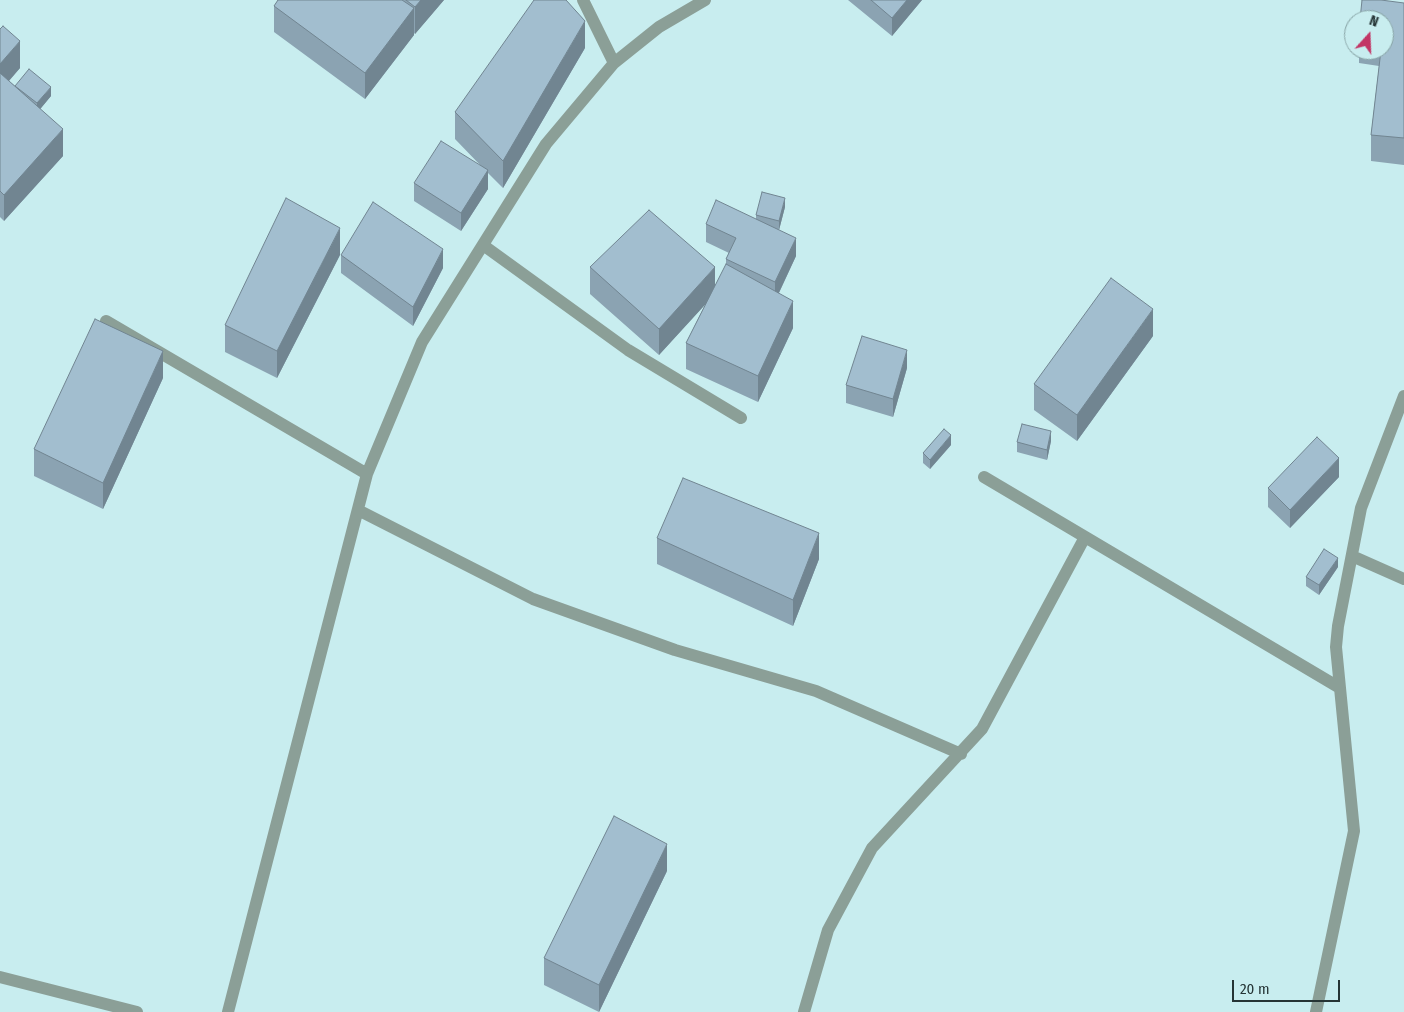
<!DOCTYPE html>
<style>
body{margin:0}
#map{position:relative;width:1404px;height:1012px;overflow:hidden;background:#c8edef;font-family:"Fira Sans Condensed",sans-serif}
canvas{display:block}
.north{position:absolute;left:1344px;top:10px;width:50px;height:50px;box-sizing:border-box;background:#c8edef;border:1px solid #87a3a5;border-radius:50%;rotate:20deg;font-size:14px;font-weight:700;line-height:20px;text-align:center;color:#253435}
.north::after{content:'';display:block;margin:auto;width:18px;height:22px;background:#c23565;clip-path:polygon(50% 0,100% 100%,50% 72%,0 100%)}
.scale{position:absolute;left:1232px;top:980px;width:108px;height:22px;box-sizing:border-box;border:2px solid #253435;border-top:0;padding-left:6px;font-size:15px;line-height:18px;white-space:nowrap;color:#253435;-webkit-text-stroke:4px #c8edef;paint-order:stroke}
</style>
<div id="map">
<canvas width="1404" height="1012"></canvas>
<div class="north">N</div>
<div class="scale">20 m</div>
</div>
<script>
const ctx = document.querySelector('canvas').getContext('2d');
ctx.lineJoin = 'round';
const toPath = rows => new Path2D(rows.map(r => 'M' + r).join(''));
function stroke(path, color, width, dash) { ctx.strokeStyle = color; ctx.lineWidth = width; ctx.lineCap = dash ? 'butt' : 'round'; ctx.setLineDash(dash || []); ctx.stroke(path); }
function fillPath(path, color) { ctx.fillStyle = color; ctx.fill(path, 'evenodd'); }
stroke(toPath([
 [583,0,614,63],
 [483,245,628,350,741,418],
 [106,321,367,474],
 [984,477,1340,688],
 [358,510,533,599,675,650,816,691,961,754],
 [1352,556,1404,579],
 [0,977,137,1012],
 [228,1012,367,474,422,342,546,144,614,63,659,27,705,0],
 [804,1012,828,930,872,848,982,729,1085,537],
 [1316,1012,1354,831,1336,647,1338,626,1361,508,1404,396]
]), '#8b9f97', 12);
fillPath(toPath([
 [278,0,444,0,415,34,414,33,414,35,365,99,274,32,274,6],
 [848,0,922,0,892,36],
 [1404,3,1404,165,1371,161,1371,135,1379,66,1359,63,1359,50,1384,50],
 [0,29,20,68,9,81,15,86,51,96,40,109,63,156,4,221,0,217],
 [585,48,503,188,488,173,488,189,461,231,414,201,414,183,482,167,455,139,455,112],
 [785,207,779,230,796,256,779,293,793,328,758,402,686,369,686,343,706,303,659,355,590,294,590,267,715,286,726,265,726,259,729,253,706,242,706,224,756,219,756,215],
 [340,255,277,378,225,352,225,325],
 [341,255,443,268,413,326,341,273],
 [1153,336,1077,441,1034,410,1034,384],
 [907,368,893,417,846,403,846,385],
 [163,378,103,509,34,476,34,449],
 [1051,441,1047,460,1017,452,1017,442],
 [951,445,930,469,923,463,923,453],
 [1339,477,1290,528,1268,507,1268,488],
 [657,538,819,559,793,626,657,564],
 [1338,567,1319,595,1306,586,1306,577],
 [667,871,599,1012,544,985,544,958]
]), '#8ba3b2');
fillPath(toPath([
 [421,0,444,0,415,34,415,7],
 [907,0,922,0,892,36,892,18],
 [414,8,414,35,365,99,365,73],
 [585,21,585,48,503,188,503,161],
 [20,41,20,68,0,91,0,64],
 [51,87,51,96,37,113,37,103],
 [63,129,63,156,4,221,4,195],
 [488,170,488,189,461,231,461,213],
 [785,198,785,207,779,230,779,221],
 [340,228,340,255,277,378,277,351],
 [796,238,796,256,775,301,775,282],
 [443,249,443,268,413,326,413,307],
 [715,267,715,294,659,355,659,329],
 [793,301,793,328,758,402,758,376],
 [1153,309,1153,336,1077,441,1077,415],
 [907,350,907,368,893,417,893,399],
 [163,351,163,378,103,509,103,483],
 [1051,431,1051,441,1047,460,1047,450],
 [951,435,951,445,930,469,930,460],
 [1339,458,1339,477,1290,528,1290,510],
 [819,533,819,559,793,626,793,600],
 [1338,558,1338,567,1319,595,1319,585],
 [667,844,667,871,599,1012,599,985]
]), '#718591');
const building = toPath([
 [278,0,402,0,414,8,365,73,274,6,278,0],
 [406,0,421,0,415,7,406,0],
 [534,0,566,0,585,21,503,161,455,112,534,0],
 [871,0,907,0,892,18,871,0],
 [1362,0,1381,0,1404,3,1404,138,1371,135,1381,50,1384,50,1384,20,1360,20,1362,0],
 [3,26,20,41,0,64,0,29,3,26],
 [29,69,51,87,37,103,15,86,29,69],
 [0,73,63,129,4,195,0,191,0,73],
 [441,141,488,170,461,213,414,183,441,141],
 [762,192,785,198,779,221,756,215,762,192],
 [286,198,340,228,277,351,225,325,286,198],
 [716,200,796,238,775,282,726,259,736,238,706,224,716,200],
 [373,202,443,249,413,307,341,255,373,202],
 [649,210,715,267,659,329,590,267,649,210],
 [726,264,793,301,758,376,686,343,726,264],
 [1111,278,1153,309,1077,415,1034,384,1111,278],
 [95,319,163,351,103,483,34,449,95,319],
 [862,336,907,350,893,399,846,385,862,336],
 [1022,424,1051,431,1047,450,1017,442,1022,424],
 [944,429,951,435,930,460,923,453,944,429],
 [1317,437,1339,458,1290,510,1268,488,1317,437],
 [683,478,819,533,793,600,657,538,683,478],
 [1324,549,1338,558,1319,585,1306,577,1324,549],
 [614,816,667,844,599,985,544,958,614,816]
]);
fillPath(building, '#a2becf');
stroke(building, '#718591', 1);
</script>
